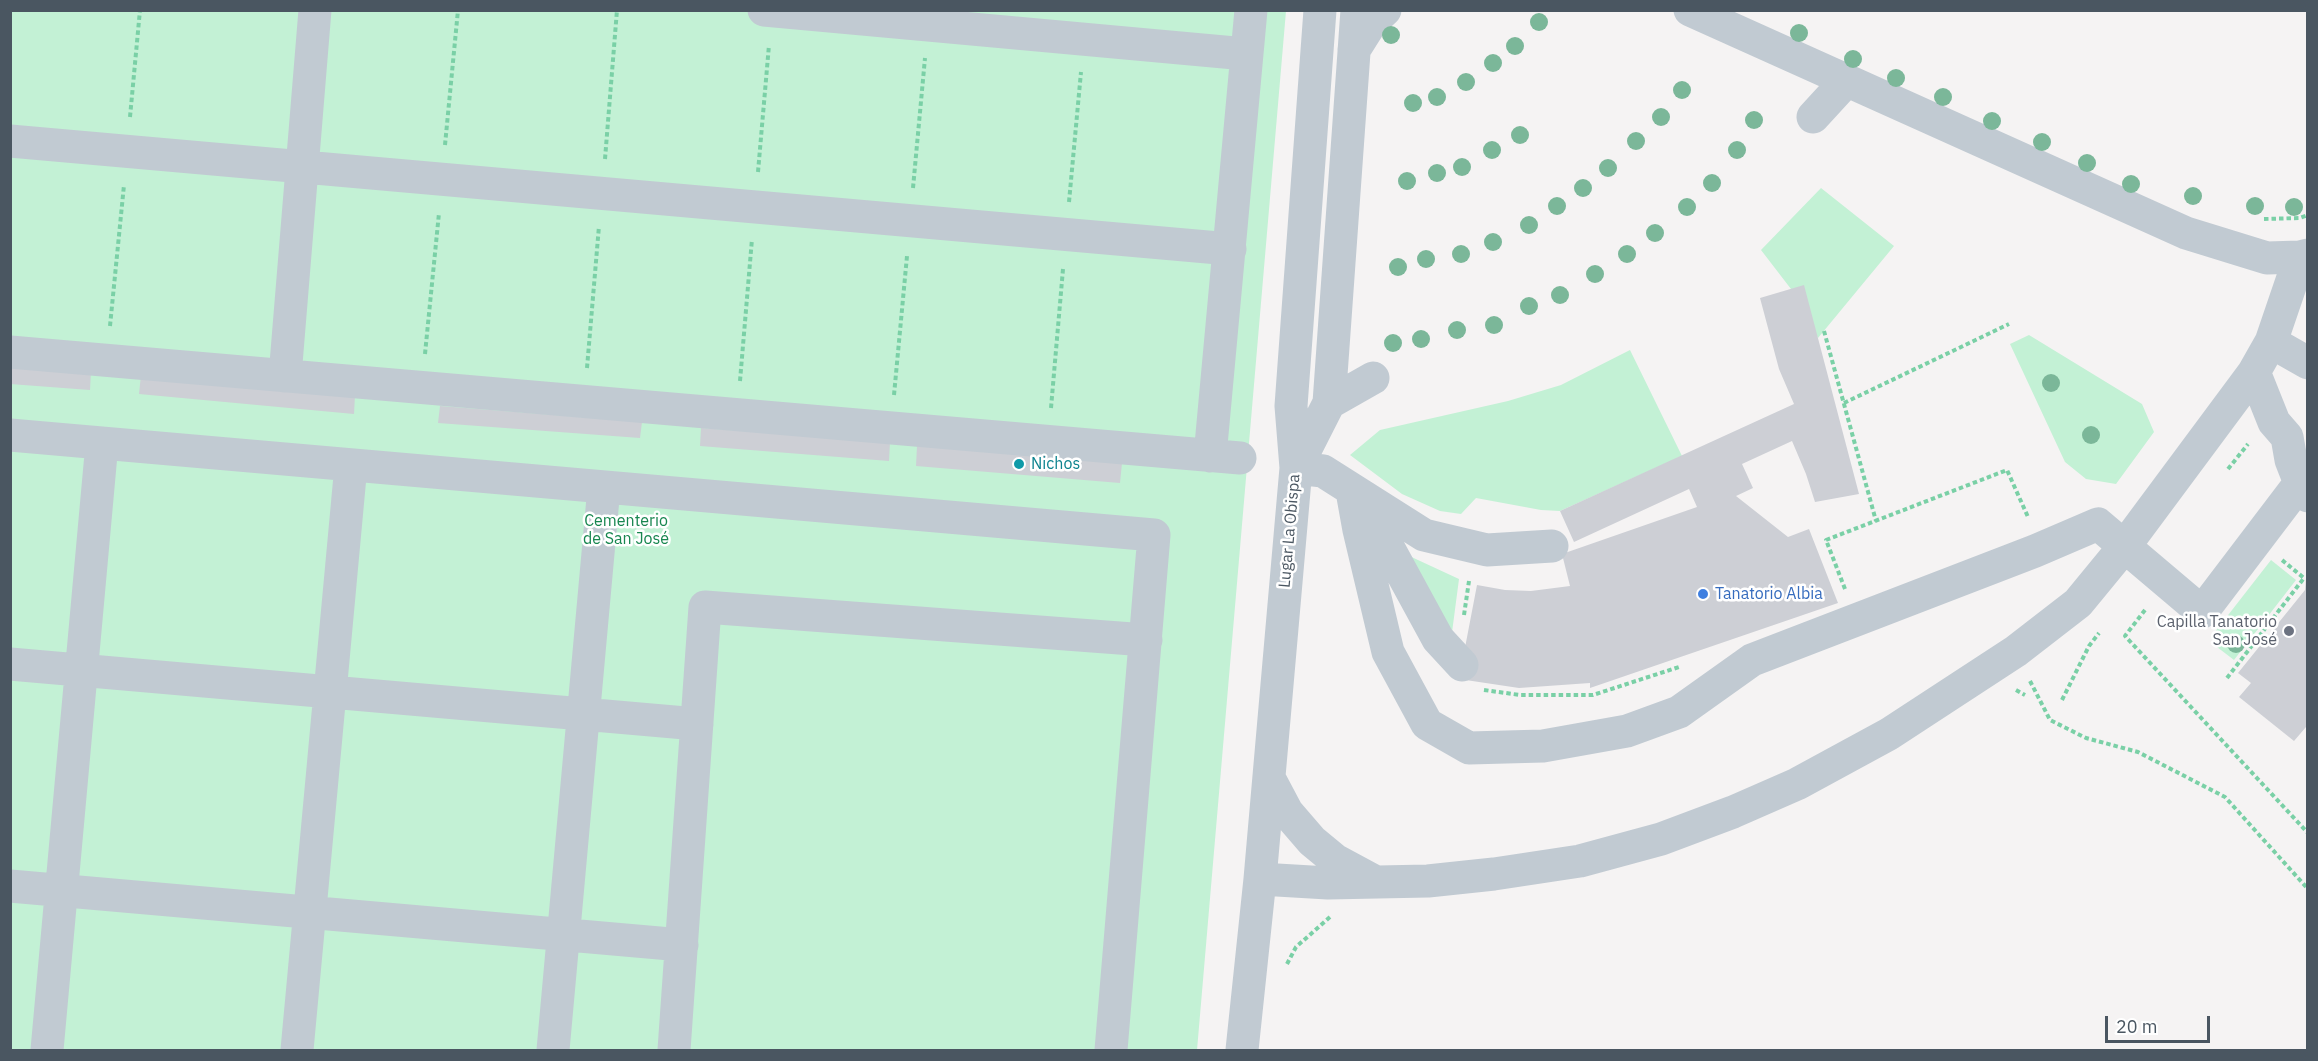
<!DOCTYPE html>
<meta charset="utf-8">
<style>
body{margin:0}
#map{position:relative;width:2318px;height:1061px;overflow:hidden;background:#f5f3f3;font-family:"IBM Plex Sans",sans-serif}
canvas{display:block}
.frame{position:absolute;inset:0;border:12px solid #4a5661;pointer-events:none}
.scale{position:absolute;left:2105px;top:1016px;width:105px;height:27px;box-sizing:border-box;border:3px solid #4a5661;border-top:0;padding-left:8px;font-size:18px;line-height:21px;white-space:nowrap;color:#4a5661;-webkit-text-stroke:4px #fff;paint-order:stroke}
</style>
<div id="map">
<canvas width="2318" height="1061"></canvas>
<div class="frame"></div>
<div class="scale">20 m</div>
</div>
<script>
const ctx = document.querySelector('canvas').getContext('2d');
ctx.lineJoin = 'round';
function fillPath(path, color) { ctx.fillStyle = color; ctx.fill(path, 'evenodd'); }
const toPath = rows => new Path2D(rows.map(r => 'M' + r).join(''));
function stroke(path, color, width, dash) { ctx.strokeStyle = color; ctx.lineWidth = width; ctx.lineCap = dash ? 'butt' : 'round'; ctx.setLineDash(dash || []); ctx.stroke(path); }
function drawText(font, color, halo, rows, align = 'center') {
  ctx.font = font + ' "IBM Plex Sans",sans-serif'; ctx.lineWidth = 5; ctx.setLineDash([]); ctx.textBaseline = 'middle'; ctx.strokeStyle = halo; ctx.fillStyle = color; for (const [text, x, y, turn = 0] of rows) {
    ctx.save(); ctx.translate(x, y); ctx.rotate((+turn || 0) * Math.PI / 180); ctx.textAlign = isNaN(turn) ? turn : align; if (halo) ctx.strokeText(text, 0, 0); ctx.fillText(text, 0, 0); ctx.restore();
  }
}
fillPath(toPath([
 [10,11,1286,11,1197,1050,11,1050],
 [1821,188,1894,246,1818,338,1791,289,1761,250],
 [2029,335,2142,404,2154,432,2116,484,2086,479,2065,462,2010,344],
 [1630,350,1682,456,1560,511,1541,510,1476,498,1461,514,1440,511,1402,494,1350,455,1380,430,1508,401,1561,385],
 [1405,554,1459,579,1451,640],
 [2271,560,2296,580,2234,660,2217,647,2211,637]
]), '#c3f1d5');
fillPath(toPath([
 [1804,285,1859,494,1815,502,1806,474,1792,441,1742,464,1753,488,1736,496,1788,537,1809,529,1838,603,1590,688,1590,683,1519,688,1459,679,1477,585,1505,590,1531,591,1570,586,1562,554,1697,507,1689,489,1574,542,1560,511,1794,404,1779,369,1760,298],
 [10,365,91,371,90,390,10,384],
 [141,375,355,395,354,414,139,394],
 [440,406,642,422,640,438,438,423],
 [701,428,890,442,889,461,700,446],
 [917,446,1122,463,1120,483,916,466],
 [2306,578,2308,729,2306,727,2294,741,2239,697,2251,683,2238,673,2305,590]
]), '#cdcfd5');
stroke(toPath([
 [130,117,140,10],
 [445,145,458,10],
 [605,159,617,10],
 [758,172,769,45],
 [913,188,925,58],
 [1069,202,1081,72],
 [2264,219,2300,218,2308,215],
 [110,326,124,185],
 [1824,331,1876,521],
 [425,354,439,213],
 [587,368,599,226],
 [740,381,752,239],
 [894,395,907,256],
 [1844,403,2009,324],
 [1051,408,1063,269],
 [2228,469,2248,444],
 [1845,589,1826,540,2007,470,2028,517],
 [2145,610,2125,636,2308,833],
 [1464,615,1469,581],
 [2227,678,2304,578,2282,560],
 [2030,681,2050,720,2086,738,2138,752,2225,797,2308,889],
 [1484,690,1520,695,1593,695,1679,667],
 [2016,690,2025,695],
 [2062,700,2089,646,2099,633],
 [1287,964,1296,947,1330,917]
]), '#7ad0a6', 4, [4.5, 3]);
stroke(toPath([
 [764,10,1246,54],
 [1690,10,2186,233,2267,258,2300,257,2308,255],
 [1354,50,1371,23,1385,10],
 [1813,117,1846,81],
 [10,141,1230,249],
 [2271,342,2308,363],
 [10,352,1240,458],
 [2254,372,2274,422,2287,437,2291,460,2300,483,2308,496],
 [285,376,315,10],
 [1329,403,1373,378],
 [10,435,1154,535,1111,1050],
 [1210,456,1251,10],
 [1296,468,1329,403,1357,10],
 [1296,468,1323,471,1424,535,1487,550,1552,546],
 [1352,491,1359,530,1388,652,1427,724,1469,748,1543,746,1627,731,1679,712,1752,660,2035,551,2098,524,2202,612,2300,483],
 [1363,507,1383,538,1438,639,1462,665],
 [10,664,697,724],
 [1269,778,1287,812,1312,841,1335,860,1374,881],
 [1260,879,1328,883,1428,881,1494,874,1580,861,1661,839,1733,812,1797,784,1889,734,2016,651,2078,603,2124,547,2254,372,2271,342,2300,257],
 [10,886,682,945],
 [47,1050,102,443],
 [297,1050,351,465],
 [553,1050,604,487],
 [674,1050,705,607,1146,640],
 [1242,1050,1260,879,1296,468,1291,406,1320,10]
]), '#c1cad2', 33);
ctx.fillStyle = '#7bb799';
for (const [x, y] of [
 [1539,22],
 [1799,33],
 [1391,35],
 [1515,46],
 [1853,59],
 [1493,63],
 [1896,78],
 [1466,82],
 [1682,90],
 [1437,97],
 [1943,97],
 [1413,103],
 [1661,117],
 [1754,120],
 [1992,121],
 [1520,135],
 [1636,141],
 [2042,142],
 [1492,150],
 [1737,150],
 [2087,163],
 [1462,167],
 [1608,168],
 [1437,173],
 [1407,181],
 [1712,183],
 [2131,184],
 [1583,188],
 [2193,196],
 [1557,206],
 [2255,206],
 [1687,207],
 [2294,207],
 [1529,225],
 [1655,233],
 [1493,242],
 [1461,254],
 [1627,254],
 [1426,259],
 [1398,267],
 [1595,274],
 [1560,295],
 [1529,306],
 [1494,325],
 [1457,330],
 [1421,339],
 [1393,343],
 [2051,383],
 [2091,435],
 [2236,644]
]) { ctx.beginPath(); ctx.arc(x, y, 9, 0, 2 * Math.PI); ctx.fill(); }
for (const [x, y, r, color] of [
 [1019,464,6,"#0f9aa8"],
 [1703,594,6,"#3f7fe0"],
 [2289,631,6,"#6b7280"]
]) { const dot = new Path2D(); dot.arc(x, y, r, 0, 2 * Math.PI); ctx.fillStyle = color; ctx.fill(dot); stroke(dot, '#fff', 2); }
drawText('16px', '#0d838f', '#fff', [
 ["Nichos",1031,464]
], 'left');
drawText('16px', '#17864f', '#fff', [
 ["Cementerio",626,521],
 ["de San José",626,539]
]);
drawText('16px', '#4a5661', '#fff', [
 ["Lugar La Obispa",1290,531,-85]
]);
drawText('16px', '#366cbe', '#fff', [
 ["Tanatorio Albia",1715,594]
], 'left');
drawText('16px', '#5b616d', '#fff', [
 ["Capilla Tanatorio",2277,622],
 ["San José",2277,640]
], 'right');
</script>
